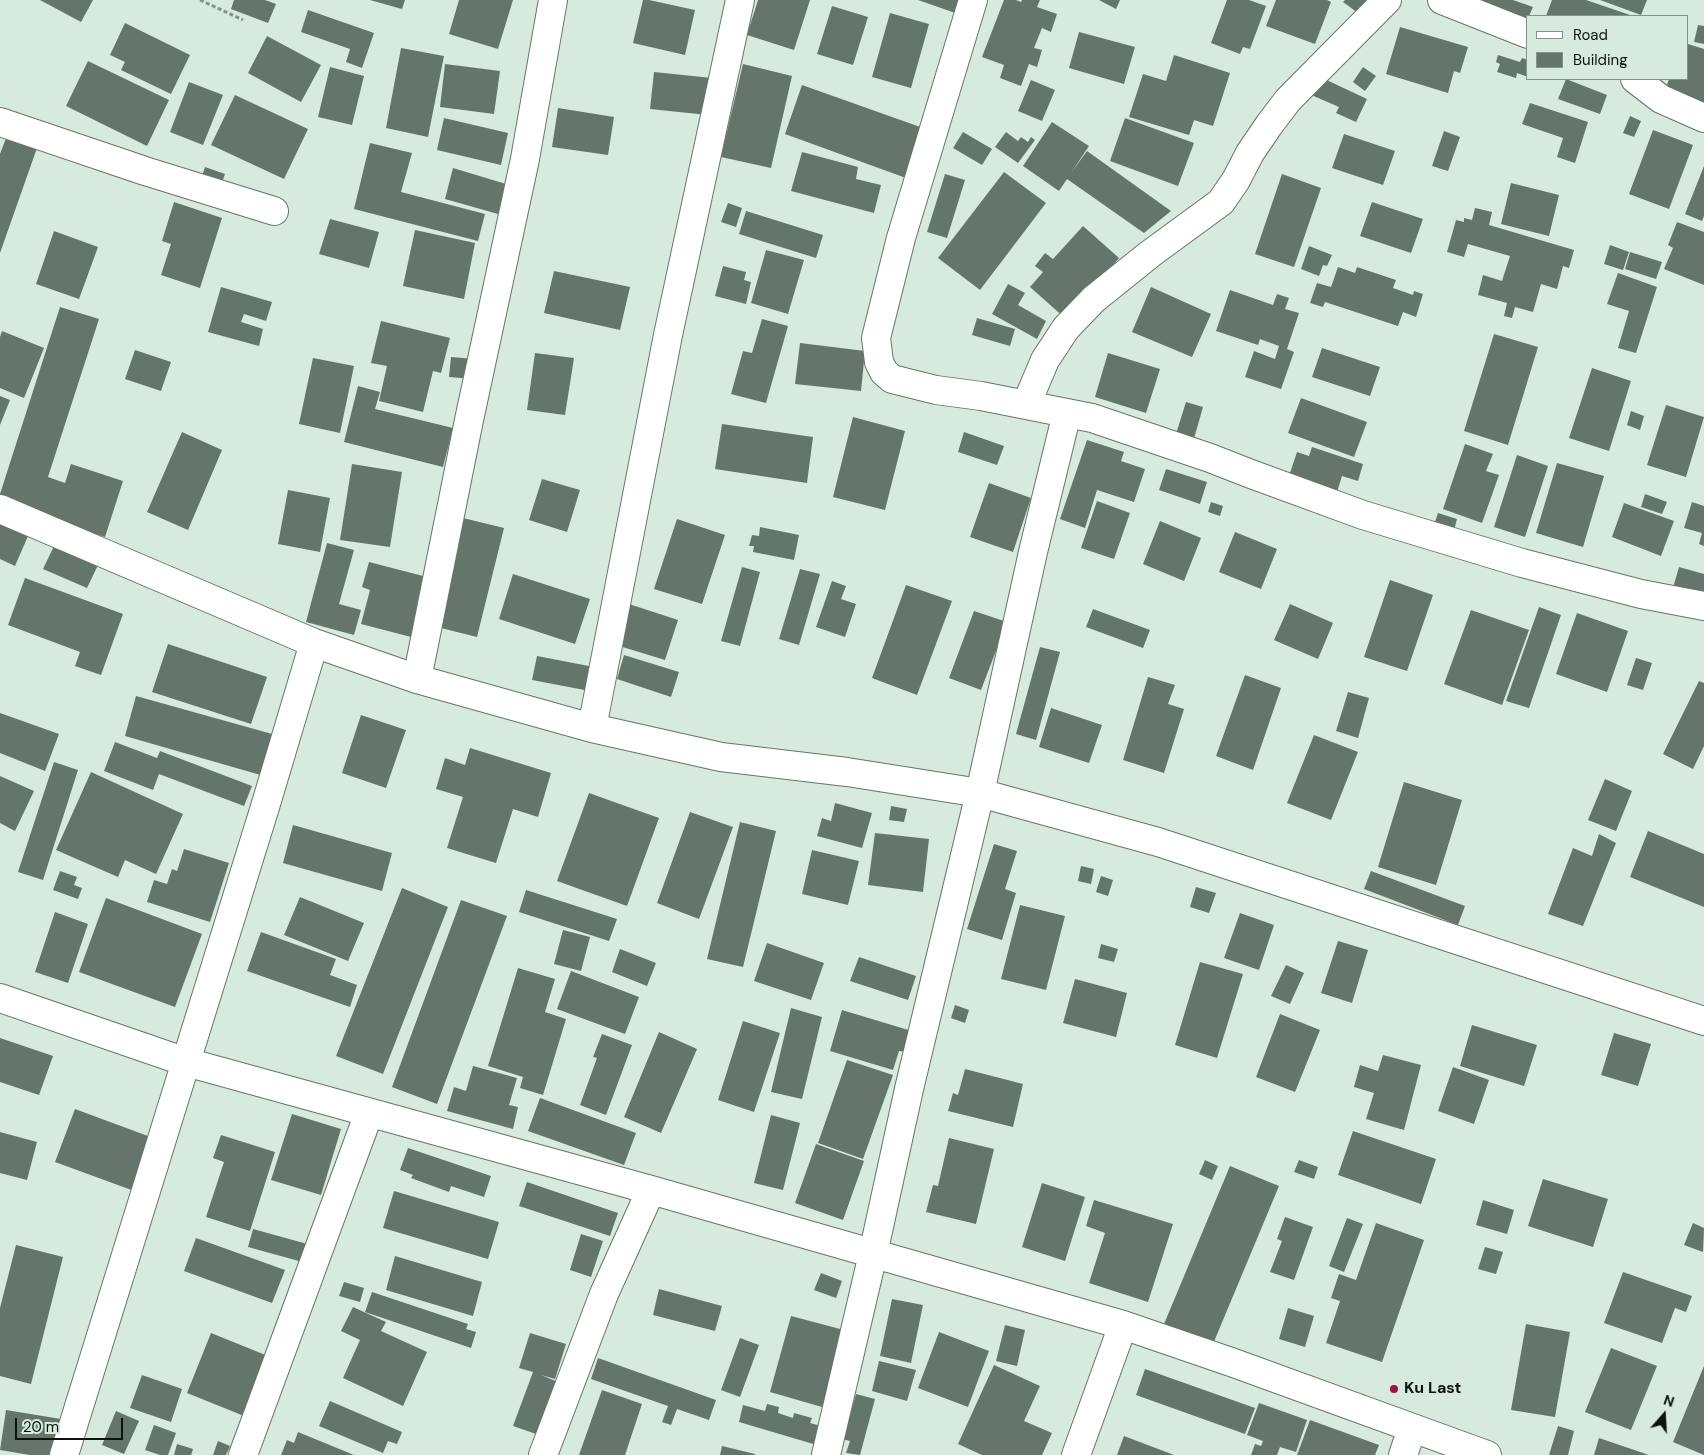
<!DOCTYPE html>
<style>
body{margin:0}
#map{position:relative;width:1704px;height:1455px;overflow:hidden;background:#d6eadd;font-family:"DM Sans",sans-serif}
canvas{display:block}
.legend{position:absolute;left:1526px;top:15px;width:162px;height:65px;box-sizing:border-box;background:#d6eadd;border:1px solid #85948b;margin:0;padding:6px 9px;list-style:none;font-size:15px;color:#0c130f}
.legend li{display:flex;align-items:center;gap:10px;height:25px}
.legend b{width:25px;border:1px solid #85948b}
.north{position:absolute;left:1639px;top:1390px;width:50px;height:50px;-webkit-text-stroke:4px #d6eadd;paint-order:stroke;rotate:19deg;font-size:14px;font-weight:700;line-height:20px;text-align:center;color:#0c130f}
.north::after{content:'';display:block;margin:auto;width:18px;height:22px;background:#0c130f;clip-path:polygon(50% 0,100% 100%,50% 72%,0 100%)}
.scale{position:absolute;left:15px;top:1418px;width:108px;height:22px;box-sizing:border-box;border:2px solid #0c130f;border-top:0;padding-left:6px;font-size:15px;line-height:18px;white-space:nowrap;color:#0c130f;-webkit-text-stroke:4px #d6eadd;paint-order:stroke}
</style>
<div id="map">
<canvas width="1704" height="1455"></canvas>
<ul class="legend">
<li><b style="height:6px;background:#fff"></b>Road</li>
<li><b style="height:14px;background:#64766b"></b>Building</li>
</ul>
<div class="north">N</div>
<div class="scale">20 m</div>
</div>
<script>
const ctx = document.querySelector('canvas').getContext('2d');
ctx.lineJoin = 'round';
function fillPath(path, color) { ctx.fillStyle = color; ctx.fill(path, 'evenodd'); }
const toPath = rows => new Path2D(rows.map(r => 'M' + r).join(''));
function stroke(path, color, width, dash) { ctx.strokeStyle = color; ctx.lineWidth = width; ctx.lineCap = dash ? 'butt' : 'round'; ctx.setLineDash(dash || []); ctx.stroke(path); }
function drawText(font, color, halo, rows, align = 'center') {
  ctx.font = font + ' "DM Sans",sans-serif'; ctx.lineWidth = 4; ctx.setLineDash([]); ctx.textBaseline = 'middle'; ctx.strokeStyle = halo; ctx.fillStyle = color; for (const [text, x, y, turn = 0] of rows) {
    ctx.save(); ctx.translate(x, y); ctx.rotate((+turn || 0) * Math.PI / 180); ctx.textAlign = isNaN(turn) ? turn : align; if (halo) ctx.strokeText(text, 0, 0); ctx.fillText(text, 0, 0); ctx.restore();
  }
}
fillPath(toPath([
 [40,0,93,0,81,22],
 [234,0,265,0,276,4,268,23,231,9],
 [370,0,405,0,402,9],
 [459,0,513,0,498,49,449,34],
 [643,0,649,0,695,10,685,55,633,43],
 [758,0,810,0,794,50,747,35],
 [918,0,966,0,961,15],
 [1004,0,1016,0,1021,2,1022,0,1040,0,1037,7,1057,14,1051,32,1042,28,1034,48,1042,50,1037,67,1029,64,1021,86,1000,78,1004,65,982,57],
 [1099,0,1120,0,1116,9],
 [1227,0,1249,0,1266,6,1250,49,1243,47,1240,54,1211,43],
 [1276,0,1327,0,1331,2,1315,44,1266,26],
 [1345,0,1369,0,1358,13,1343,2],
 [1465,0,1513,0,1533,7,1529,16,1528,16,1528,21],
 [1552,0,1586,0,1633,16,1546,16],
 [1600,0,1647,0,1641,15],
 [832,6,868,17,853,65,817,54],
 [308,10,374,33,362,68,346,62,350,49,301,32],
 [890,13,929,24,911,88,872,77],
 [125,23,190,55,171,94,121,70,125,62,110,55],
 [1698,25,1704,26,1704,44,1694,42],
 [1400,27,1468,47,1460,73,1454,71,1448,93,1386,74],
 [1079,32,1135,47,1124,84,1069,68],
 [267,36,321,65,301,102,248,73],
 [1688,44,1704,49,1704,103,1665,91,1669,79,1688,79],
 [401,48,444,56,428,137,386,128],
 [1174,55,1230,73,1213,126,1194,120,1189,135,1129,117,1143,74,1166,81],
 [1498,55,1520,62,1522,58,1528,60,1528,77,1517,73,1516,78,1497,72,1500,64,1496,62],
 [88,61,169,100,147,146,66,106],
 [445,64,500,71,494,114,440,107],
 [743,64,792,76,771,168,721,157],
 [330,67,364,76,352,125,318,117],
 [1363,67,1376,76,1365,91,1353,82],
 [654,72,712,78,708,115,650,109],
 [1318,76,1367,99,1356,122,1336,113,1339,107,1309,94],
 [1566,79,1607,95,1600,114,1558,99],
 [1031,80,1055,90,1042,121,1018,111],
 [189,82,223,95,203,145,170,132],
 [802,85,923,128,906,178,785,134],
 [235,95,308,129,284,179,211,145],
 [1530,103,1588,122,1575,163,1557,157,1563,138,1522,124],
 [558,108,614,117,608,155,552,147],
 [1630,116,1641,121,1634,137,1623,133],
 [444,118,508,133,501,165,437,150],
 [1125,118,1194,143,1178,186,1110,161],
 [1052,122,1089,146,1071,173,1087,151,1171,211,1144,233,1067,179,1059,191,1023,166],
 [1653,130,1693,145,1669,209,1629,194],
 [1444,131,1460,137,1448,171,1432,166],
 [963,132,992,149,982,165,953,148],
 [1006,132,1018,141,1021,137,1028,142,1031,137,1035,140,1018,163,995,147],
 [1344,134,1395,151,1383,185,1332,168],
 [6,138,37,148,0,253,0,154],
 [370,143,412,153,401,192,485,214,478,241,354,209],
 [802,152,858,167,856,179,881,185,874,213,791,191],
 [1704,166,1704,216,1702,221,1685,214],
 [205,167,225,174,219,191,199,185],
 [453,168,506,184,498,214,445,199],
 [1004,172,1046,203,980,290,938,258],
 [945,174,965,180,947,238,927,232],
 [1282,174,1321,188,1294,267,1255,254],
 [1511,183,1559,195,1549,236,1501,224],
 [174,202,222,218,200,288,161,275,171,244,162,241],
 [1372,202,1423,219,1411,253,1360,236],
 [728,203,742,208,736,227,721,222],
 [1475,208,1492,212,1489,225,1574,250,1569,268,1563,266,1557,289,1541,284,1533,312,1515,307,1512,318,1504,316,1507,303,1478,295,1483,275,1502,281,1510,256,1468,244,1464,257,1447,252,1456,220,1464,222,1464,218,1472,220],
 [746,211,823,235,816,258,739,234],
 [330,219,379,232,369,268,319,254],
 [1677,222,1704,232,1704,285,1664,269,1673,248,1668,245],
 [1083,226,1119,258,1066,319,1030,287,1043,272,1035,266,1045,253,1053,259],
 [415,230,475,243,464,299,403,286],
 [54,231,98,247,79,299,36,284],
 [1610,245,1629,252,1623,270,1604,264],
 [1309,246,1332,255,1327,266,1323,265,1319,276,1301,269],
 [766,250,804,260,788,314,751,303],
 [1630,252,1662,262,1656,279,1625,269],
 [723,266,746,272,744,280,751,282,746,304,715,296],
 [1338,267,1355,273,1357,267,1396,280,1393,288,1413,295,1414,291,1423,294,1416,317,1403,312,1398,326,1325,302,1323,307,1310,303,1317,283,1331,287],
 [554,271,630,287,620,330,544,313],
 [1618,273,1657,287,1636,353,1618,348,1629,311,1607,304],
 [1008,284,1025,293,1018,305,1046,321,1037,339,992,314],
 [221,287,272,302,266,321,244,314,241,322,263,329,259,346,208,332],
 [1151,287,1211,314,1192,357,1132,332],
 [1230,290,1273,305,1277,294,1289,298,1285,309,1299,313,1287,349,1294,352,1281,389,1245,377,1254,351,1275,359,1279,346,1260,339,1258,345,1216,331],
 [60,307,99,319,48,477,65,483,71,464,123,481,105,537,0,503,0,494],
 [977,318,1015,329,1010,346,972,335],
 [762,319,788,326,766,403,731,394,743,351,752,353],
 [381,321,450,338,441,373,433,371,423,412,379,401,387,366,371,363],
 [2,331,44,348,24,398,0,388,0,337],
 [1494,334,1538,347,1508,445,1464,431],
 [800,343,865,351,861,391,795,384],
 [1322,348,1380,367,1370,396,1312,377],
 [135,350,171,362,161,391,125,379],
 [535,353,574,358,565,415,527,410],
 [1108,353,1160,369,1146,413,1095,397],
 [451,357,475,359,474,379,449,377],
 [313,358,354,366,340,433,299,424],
 [1592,368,1631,381,1609,451,1569,438],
 [358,386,380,392,375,409,453,428,443,467,344,442],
 [0,396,10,400,0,425],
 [1301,398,1367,422,1354,457,1288,433],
 [1186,402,1203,407,1193,442,1175,437],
 [1666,405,1704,417,1686,477,1647,465],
 [1631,411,1644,416,1640,430,1627,425],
 [853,417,905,431,885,510,833,497],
 [722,424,813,437,807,483,715,469],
 [182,432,222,450,188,530,147,512],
 [964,432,1004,446,997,465,958,452],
 [1087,440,1124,452,1121,461,1145,469,1134,502,1097,490,1085,528,1060,519],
 [1465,444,1493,454,1486,471,1499,475,1482,523,1443,509],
 [1312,447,1363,464,1358,481,1342,476,1337,492,1289,476,1297,452,1309,456],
 [1517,455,1548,466,1525,537,1494,527],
 [1557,463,1604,476,1583,547,1536,533],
 [352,464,402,472,390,547,340,540],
 [1166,469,1207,482,1200,504,1159,490],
 [542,479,580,490,567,532,529,520],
 [989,483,1031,498,1013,552,970,537],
 [288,490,330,498,320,552,278,544],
 [1645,494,1667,502,1662,514,1641,507],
 [1097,501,1130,513,1114,559,1081,548],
 [1211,502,1223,506,1220,516,1208,512],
 [1692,502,1704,506,1704,546,1699,544,1702,533,1684,528],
 [1624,503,1674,521,1661,556,1612,537],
 [1438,513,1457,519,1453,534,1433,528],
 [463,518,504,528,477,637,437,627],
 [677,519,725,535,702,604,654,589],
 [1160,521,1201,538,1184,581,1143,564],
 [0,523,28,536,15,566,0,559],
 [760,527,799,535,794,560,753,552,754,546,749,546,752,535,759,536],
 [1235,532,1277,549,1261,589,1219,572],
 [327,543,354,550,339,604,361,610,354,635,306,622],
 [54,546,98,565,87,588,43,569],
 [369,562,427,577,411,637,361,624,370,590,362,587],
 [742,567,760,572,740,646,721,641],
 [1679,567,1704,574,1704,600,1671,595],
 [800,569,820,574,799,645,779,639],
 [513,574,590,599,575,644,499,619],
 [25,578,123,614,101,675,75,666,80,652,8,625],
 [1390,580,1433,595,1407,671,1364,657],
 [832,581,846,586,841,599,856,604,845,637,816,627],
 [906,585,952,601,917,695,872,678],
 [629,604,678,620,665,660,616,645],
 [1290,604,1333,623,1318,659,1274,640],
 [1539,607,1561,615,1529,708,1506,701],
 [1093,609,1150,630,1143,648,1086,627],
 [1471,610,1529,630,1502,705,1444,684],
 [974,611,1007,622,981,690,949,678],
 [1577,613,1628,631,1607,692,1556,674],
 [168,644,267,677,251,724,152,692],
 [1040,647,1060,652,1036,740,1016,734],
 [624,655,679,672,671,697,617,679],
 [537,656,594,667,590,691,532,680],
 [1636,658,1652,663,1643,690,1627,685],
 [1245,675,1281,688,1253,770,1216,756],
 [1148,677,1175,685,1168,704,1184,709,1164,773,1123,760],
 [1699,681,1704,683,1704,746,1693,769,1663,754],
 [1348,692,1369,698,1358,738,1336,731],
 [136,696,283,737,271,778,125,736],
 [1051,708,1102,725,1089,763,1039,747],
 [0,713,59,734,45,771,0,753],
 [361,715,406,730,386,788,342,773],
 [1314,735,1358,752,1331,820,1287,803],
 [115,742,157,758,160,751,252,786,244,806,159,774,153,790,104,771],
 [470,748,551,773,538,817,513,809,496,863,447,848,463,797,436,789,445,758,465,765],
 [54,762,78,770,43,880,18,872],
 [91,772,183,814,156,874,125,860,118,877,56,850],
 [0,776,34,791,15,831,0,823],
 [1605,779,1632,791,1616,831,1588,820],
 [1404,782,1462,800,1436,885,1378,867],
 [589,793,659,818,627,906,557,881],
 [835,803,872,813,862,848,817,836,822,818,831,821],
 [891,806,907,809,904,822,889,820],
 [690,812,733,827,699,919,657,903],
 [740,822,776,831,743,967,707,959],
 [293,825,392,853,382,891,283,863],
 [1648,831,1704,854,1704,907,1630,877],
 [875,833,929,839,923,892,868,885],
 [1599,834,1616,843,1583,926,1548,914,1573,848,1592,856],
 [994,844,1017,851,1005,889,1016,893,1002,940,967,929],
 [184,849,229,863,210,922,147,902,154,880,167,884,172,869,177,871],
 [812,850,859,861,848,905,802,894],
 [1081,866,1094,869,1091,884,1078,881],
 [60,871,77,877,74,885,82,888,78,899,53,890],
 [1371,871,1465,906,1458,925,1364,889],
 [1101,876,1113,880,1108,896,1096,892],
 [1196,887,1216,893,1209,913,1190,907],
 [402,888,448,907,383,1074,336,1056],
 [526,890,617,919,609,941,519,912],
 [300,897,364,923,348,961,284,935],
 [106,898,202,934,175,1007,79,972],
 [461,900,507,916,437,1104,392,1087],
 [1020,905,1065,916,1046,990,1001,979],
 [55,912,88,924,68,983,35,972],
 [1240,913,1274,925,1259,970,1224,958],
 [563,930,590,937,581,971,554,964],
 [261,932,336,959,330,975,357,985,350,1007,247,971],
 [1338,941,1368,950,1352,1003,1321,993],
 [767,943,824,963,811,1000,754,981],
 [1101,944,1118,949,1114,962,1098,958],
 [620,949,656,963,647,986,612,972],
 [859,957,916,976,908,1000,850,981],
 [1200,962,1243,974,1217,1058,1175,1045],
 [1286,965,1304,973,1290,1004,1271,996],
 [518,968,555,979,545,1012,566,1019,543,1095,520,1088,523,1077,488,1066],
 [571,971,639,997,625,1034,557,1009],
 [1075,979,1127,993,1116,1037,1063,1023],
 [955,1005,969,1010,965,1023,951,1018],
 [791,1008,822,1017,802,1099,771,1092],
 [842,1010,915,1032,909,1052,899,1051,893,1070,830,1051],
 [1280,1014,1320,1030,1295,1092,1256,1077],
 [743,1021,780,1033,754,1112,718,1100],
 [1472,1025,1537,1045,1524,1086,1460,1066],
 [659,1032,697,1049,661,1133,624,1117],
 [1614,1033,1651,1044,1638,1086,1601,1075],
 [602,1034,632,1045,606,1115,580,1105,597,1058,593,1057],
 [0,1038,53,1056,39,1095,0,1082],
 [1383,1055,1421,1065,1404,1130,1366,1119,1374,1093,1354,1087,1360,1065,1378,1071],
 [847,1060,893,1075,863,1159,818,1143],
 [473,1066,517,1078,509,1105,518,1107,513,1129,447,1111,454,1087,466,1091],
 [1453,1067,1489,1080,1474,1124,1438,1111],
 [965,1069,1023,1084,1013,1127,948,1111,953,1093,958,1095],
 [540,1098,636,1133,624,1165,528,1131],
 [75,1109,156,1139,137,1192,55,1162],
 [292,1114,341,1129,321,1195,271,1180],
 [771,1115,800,1123,783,1190,754,1183],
 [1353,1131,1436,1159,1421,1204,1338,1175],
 [0,1132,37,1142,27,1180,0,1173],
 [221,1135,275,1152,250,1231,206,1217,224,1162,213,1158],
 [949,1138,994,1149,976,1224,926,1212,933,1185,938,1186],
 [816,1144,864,1161,843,1220,795,1203],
 [408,1148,491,1176,484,1197,451,1186,449,1192,411,1178,413,1175,400,1170],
 [1205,1160,1218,1166,1212,1180,1199,1174],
 [1299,1160,1318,1167,1314,1179,1294,1172],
 [1230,1166,1279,1186,1213,1344,1164,1324],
 [1543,1179,1608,1199,1593,1247,1528,1226],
 [527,1182,618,1213,610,1236,519,1206],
 [1042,1183,1085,1197,1065,1261,1022,1247],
 [394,1191,499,1222,488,1259,383,1228],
 [1094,1200,1173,1224,1148,1302,1089,1283,1105,1233,1086,1226],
 [1483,1200,1514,1210,1507,1234,1476,1225],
 [1285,1217,1313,1227,1294,1280,1270,1272,1282,1241,1277,1239],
 [1347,1218,1363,1224,1344,1272,1329,1266],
 [1376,1223,1424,1240,1382,1362,1326,1343,1340,1301,1331,1298,1339,1274,1356,1280],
 [1693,1223,1704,1228,1703,1252,1684,1245],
 [253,1229,311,1245,306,1263,248,1247],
 [581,1234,603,1241,591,1277,570,1270],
 [196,1238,285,1270,272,1303,184,1271],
 [16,1245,63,1257,31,1384,0,1376,0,1308],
 [1485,1247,1503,1252,1496,1274,1478,1269],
 [395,1256,482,1282,473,1316,386,1290],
 [1623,1272,1692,1296,1686,1312,1675,1308,1662,1343,1604,1323],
 [821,1273,842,1281,836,1298,814,1290],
 [344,1282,364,1288,360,1302,339,1296],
 [659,1289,722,1306,715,1331,653,1315],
 [372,1292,468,1324,466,1329,476,1332,471,1348,365,1312],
 [892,1299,923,1305,911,1363,880,1356],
 [353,1307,386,1322,381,1331,427,1352,403,1406,343,1378,360,1340,341,1331],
 [1288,1308,1314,1316,1305,1347,1279,1339],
 [791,1316,844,1330,822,1407,770,1392],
 [1526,1324,1570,1332,1555,1417,1511,1410],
 [1005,1325,1025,1330,1017,1366,996,1361],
 [939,1332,989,1351,968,1407,918,1388],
 [211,1333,268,1356,244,1416,187,1393],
 [530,1333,566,1344,555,1379,541,1375,558,1382,539,1435,513,1426,533,1372,519,1368],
 [740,1338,759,1345,740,1397,721,1390],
 [1611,1348,1657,1366,1631,1430,1585,1412],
 [598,1358,716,1400,709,1420,677,1409,671,1425,662,1422,668,1406,591,1379],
 [879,1361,916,1370,907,1401,872,1391],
 [994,1365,1040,1386,1024,1421,1052,1433,1042,1455,982,1455,958,1444],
 [1704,1366,1704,1455,1673,1442],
 [1145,1369,1255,1408,1245,1434,1136,1395],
 [142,1375,182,1389,171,1422,130,1408],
 [602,1390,642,1404,625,1455,579,1455],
 [856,1394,875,1399,860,1455,846,1453,850,1441,842,1439,845,1426,847,1427],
 [330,1401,402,1432,397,1444,388,1441,383,1453,319,1426],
 [1259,1403,1307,1420,1296,1452,1280,1447,1277,1455,1251,1455,1255,1444,1261,1446,1263,1441,1247,1435],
 [767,1404,779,1407,778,1413,793,1418,794,1413,812,1418,810,1423,825,1427,820,1446,739,1422,743,1405,765,1411],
 [6,1410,67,1420,61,1455,30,1455,0,1450],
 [116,1411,139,1421,124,1454,102,1445],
 [1310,1420,1379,1445,1375,1455,1297,1455],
 [154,1425,176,1433,168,1455,160,1455,145,1450],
 [1558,1426,1574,1431,1568,1455,1549,1455],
 [298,1432,354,1455,281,1455,287,1440,294,1443],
 [1124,1436,1174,1455,1117,1455],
 [1599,1438,1649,1455,1594,1455],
 [218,1441,230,1446,226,1455,213,1455],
 [177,1444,193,1449,191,1455,174,1455],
 [722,1446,755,1454,755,1455,720,1455]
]), '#64766b');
const minor = toPath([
 [973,0,901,238,876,338,879,362,884,372,892,379,936,390,981,396,1092,418,1210,458,1251,474,1363,515,1522,563,1641,594,1704,606],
 [1442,0,1528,34],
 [1635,79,1661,99,1704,118],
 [0,122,145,171,274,211],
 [1026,405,1045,360,1066,328,1094,299,1150,254,1221,202,1236,180,1250,153,1269,125,1288,100,1387,0],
 [0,509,314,643,417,679,592,728,721,757,847,772,980,793,1158,842,1704,1021],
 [417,679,469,420,525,159,553,0],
 [592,728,668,335,740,0],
 [0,998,186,1062,651,1190,1123,1325,1231,1362,1487,1455],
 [64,1455,265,807,314,643],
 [243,1455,369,1113],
 [543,1455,604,1294,651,1190],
 [826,1455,873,1254,909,1089,980,793,1033,552,1067,413],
 [1076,1455,1123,1325],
 [1403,1455,1412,1429]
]);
stroke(minor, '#63766a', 30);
stroke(toPath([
 [200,0,243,20]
]), '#85938a', 3, [4, 2.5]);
stroke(minor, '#fff', 28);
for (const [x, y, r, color] of [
 [1394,1389,5,"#a50d46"]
]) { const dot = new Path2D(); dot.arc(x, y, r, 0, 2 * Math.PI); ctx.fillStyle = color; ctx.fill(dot); stroke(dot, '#d6eadd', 2); }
drawText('bold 16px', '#0c130f', '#d6eadd', [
 ["Ku Last",1404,1389]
], 'left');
</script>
